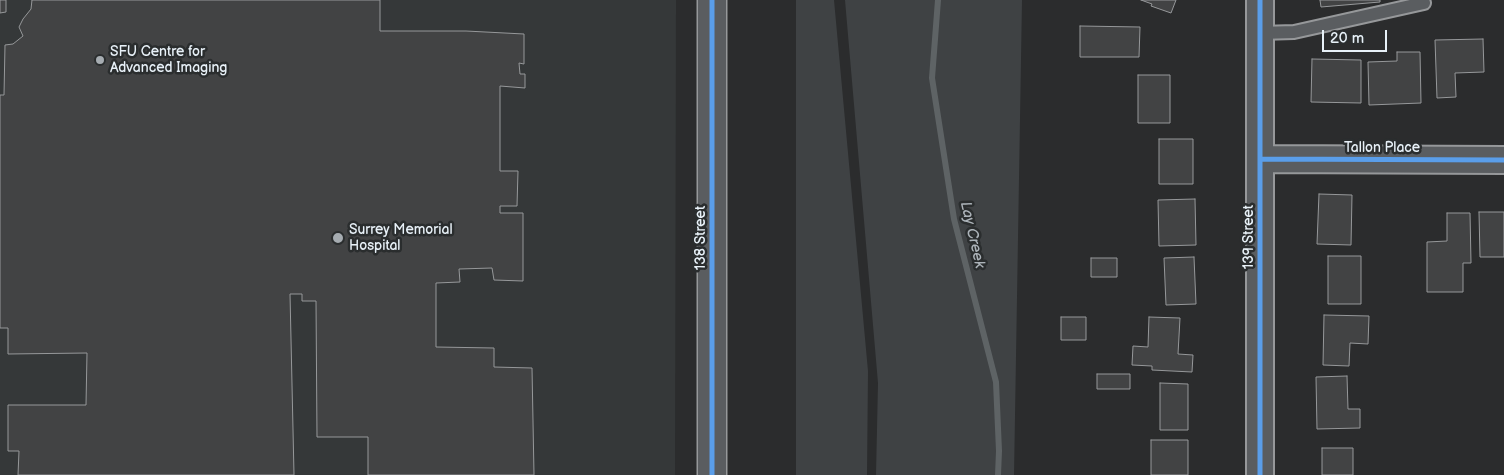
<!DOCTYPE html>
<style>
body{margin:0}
#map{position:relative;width:1504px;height:475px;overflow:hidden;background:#2b2c2d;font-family:"Balsamiq Sans",sans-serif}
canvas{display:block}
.scale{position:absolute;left:1322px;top:30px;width:65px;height:22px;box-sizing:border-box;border:2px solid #e8f1f8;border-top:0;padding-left:6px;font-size:15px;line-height:18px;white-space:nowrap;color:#e8f1f8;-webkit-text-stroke:4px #2a2d2e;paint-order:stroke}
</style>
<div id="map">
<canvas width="1504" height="475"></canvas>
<div class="scale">20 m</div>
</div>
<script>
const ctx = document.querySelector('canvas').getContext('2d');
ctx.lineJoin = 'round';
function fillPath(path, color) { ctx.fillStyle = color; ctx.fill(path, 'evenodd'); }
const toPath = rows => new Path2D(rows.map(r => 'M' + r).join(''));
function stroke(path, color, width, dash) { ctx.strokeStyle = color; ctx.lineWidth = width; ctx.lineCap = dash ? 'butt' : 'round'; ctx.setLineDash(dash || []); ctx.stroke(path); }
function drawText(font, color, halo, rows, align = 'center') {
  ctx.font = font + ' "Balsamiq Sans",sans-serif'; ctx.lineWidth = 5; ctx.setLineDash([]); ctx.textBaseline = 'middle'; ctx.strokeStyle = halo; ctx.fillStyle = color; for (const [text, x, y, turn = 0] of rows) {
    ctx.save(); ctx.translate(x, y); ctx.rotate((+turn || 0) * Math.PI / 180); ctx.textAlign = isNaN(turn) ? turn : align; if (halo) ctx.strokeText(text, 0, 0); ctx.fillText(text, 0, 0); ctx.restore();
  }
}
fillPath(toPath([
 [0,0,676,0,675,475,0,475]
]), '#353839');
fillPath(toPath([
 [796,0,834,0,868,371,867,475,796,475],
 [845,0,1022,0,1014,475,876,475,878,383]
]), '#3f4244');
stroke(toPath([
 [938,0,932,78,954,219,996,382,999,451,998,475]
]), '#5e6365', 6);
const building = toPath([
 [0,0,6,0,6,12,0,13,0,0],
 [32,0,380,0,380,31,466,31,524,34,524,64,519,63,520,74,525,74,525,88,500,86,500,171,518,171,517,206,500,206,500,213,523,213,523,281,494,280,492,268,459,269,460,282,436,283,436,347,494,348,494,367,532,368,534,475,368,475,368,437,317,437,316,301,302,301,302,294,290,294,294,475,18,475,19,451,8,451,8,405,86,405,87,353,8,354,8,328,0,328,0,95,4,95,5,45,13,44,23,36,19,27,23,19,31,9,32,0],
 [1141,0,1176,0,1171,13,1151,6,1152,4,1141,0],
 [1320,0,1380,0,1380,2,1321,7,1320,0],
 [1080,26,1140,27,1139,57,1080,57,1080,26],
 [1483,39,1484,72,1455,73,1456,97,1437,98,1435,40,1483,39],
 [1397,52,1420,52,1421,103,1369,105,1368,62,1397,61,1397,52],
 [1312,59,1361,60,1361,103,1311,102,1312,59],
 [1138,75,1170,75,1170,123,1138,123,1138,75],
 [1159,139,1193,139,1193,184,1159,184,1159,139],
 [1319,194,1352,195,1351,245,1317,244,1319,194],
 [1195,199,1196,245,1159,246,1158,200,1195,199],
 [1479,212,1504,212,1504,257,1480,257,1479,212],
 [1447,213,1470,213,1471,263,1463,263,1463,292,1427,292,1427,242,1447,241,1447,213],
 [1328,256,1361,256,1361,304,1328,304,1328,256],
 [1194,257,1196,304,1166,305,1164,258,1194,257],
 [1091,258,1117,258,1117,277,1091,277,1091,258],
 [1324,315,1369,316,1368,344,1350,343,1349,366,1323,365,1324,315],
 [1061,317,1086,317,1086,340,1061,340,1061,317],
 [1149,317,1180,318,1178,354,1193,355,1192,372,1152,370,1152,366,1132,365,1133,346,1148,347,1149,317],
 [1097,374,1130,374,1130,389,1097,389,1097,374],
 [1347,376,1348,409,1360,409,1360,428,1317,429,1316,377,1347,376],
 [1160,383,1188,384,1188,430,1160,430,1160,383],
 [1151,440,1188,440,1188,475,1151,475,1151,440],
 [1322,448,1353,448,1353,475,1322,475,1322,448]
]);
fillPath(building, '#424344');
stroke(building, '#96989a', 1);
const service = toPath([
 [1260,33,1294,32,1424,3]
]);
const minor = toPath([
 [1261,159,1504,160],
 [1260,475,1260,0]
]);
const tertiary = toPath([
 [712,475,712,0]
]);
stroke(service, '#96989a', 16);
stroke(minor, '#96989a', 30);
stroke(tertiary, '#96989a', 31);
stroke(service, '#5a5d60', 12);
stroke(minor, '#5a5d60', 26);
stroke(tertiary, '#5a5d60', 28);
stroke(toPath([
 [1261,159,1504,160],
 [712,475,712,0],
 [1260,475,1260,0]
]), '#5a9eea', 5);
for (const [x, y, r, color] of [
 [100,60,5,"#a6acb1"],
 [338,238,6,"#a6acb1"]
]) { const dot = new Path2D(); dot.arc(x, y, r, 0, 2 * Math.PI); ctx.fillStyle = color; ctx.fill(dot); stroke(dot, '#2a2d2e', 2); }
drawText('14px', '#e8f1f8', '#2a2d2e', [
 ["SFU Centre for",110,52],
 ["Advanced Imaging",110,68],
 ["Surrey Memorial",349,230],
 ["Hospital",349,246]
], 'left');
drawText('14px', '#e8f1f8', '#2a2d2e', [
 ["Tallon Place",1382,148],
 ["139 Street",1249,237,-90],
 ["138 Street",701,238,-90]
]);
drawText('italic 15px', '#acb3b9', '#2a2d2e', [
 ["Lay Creek",972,235,77]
]);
</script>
